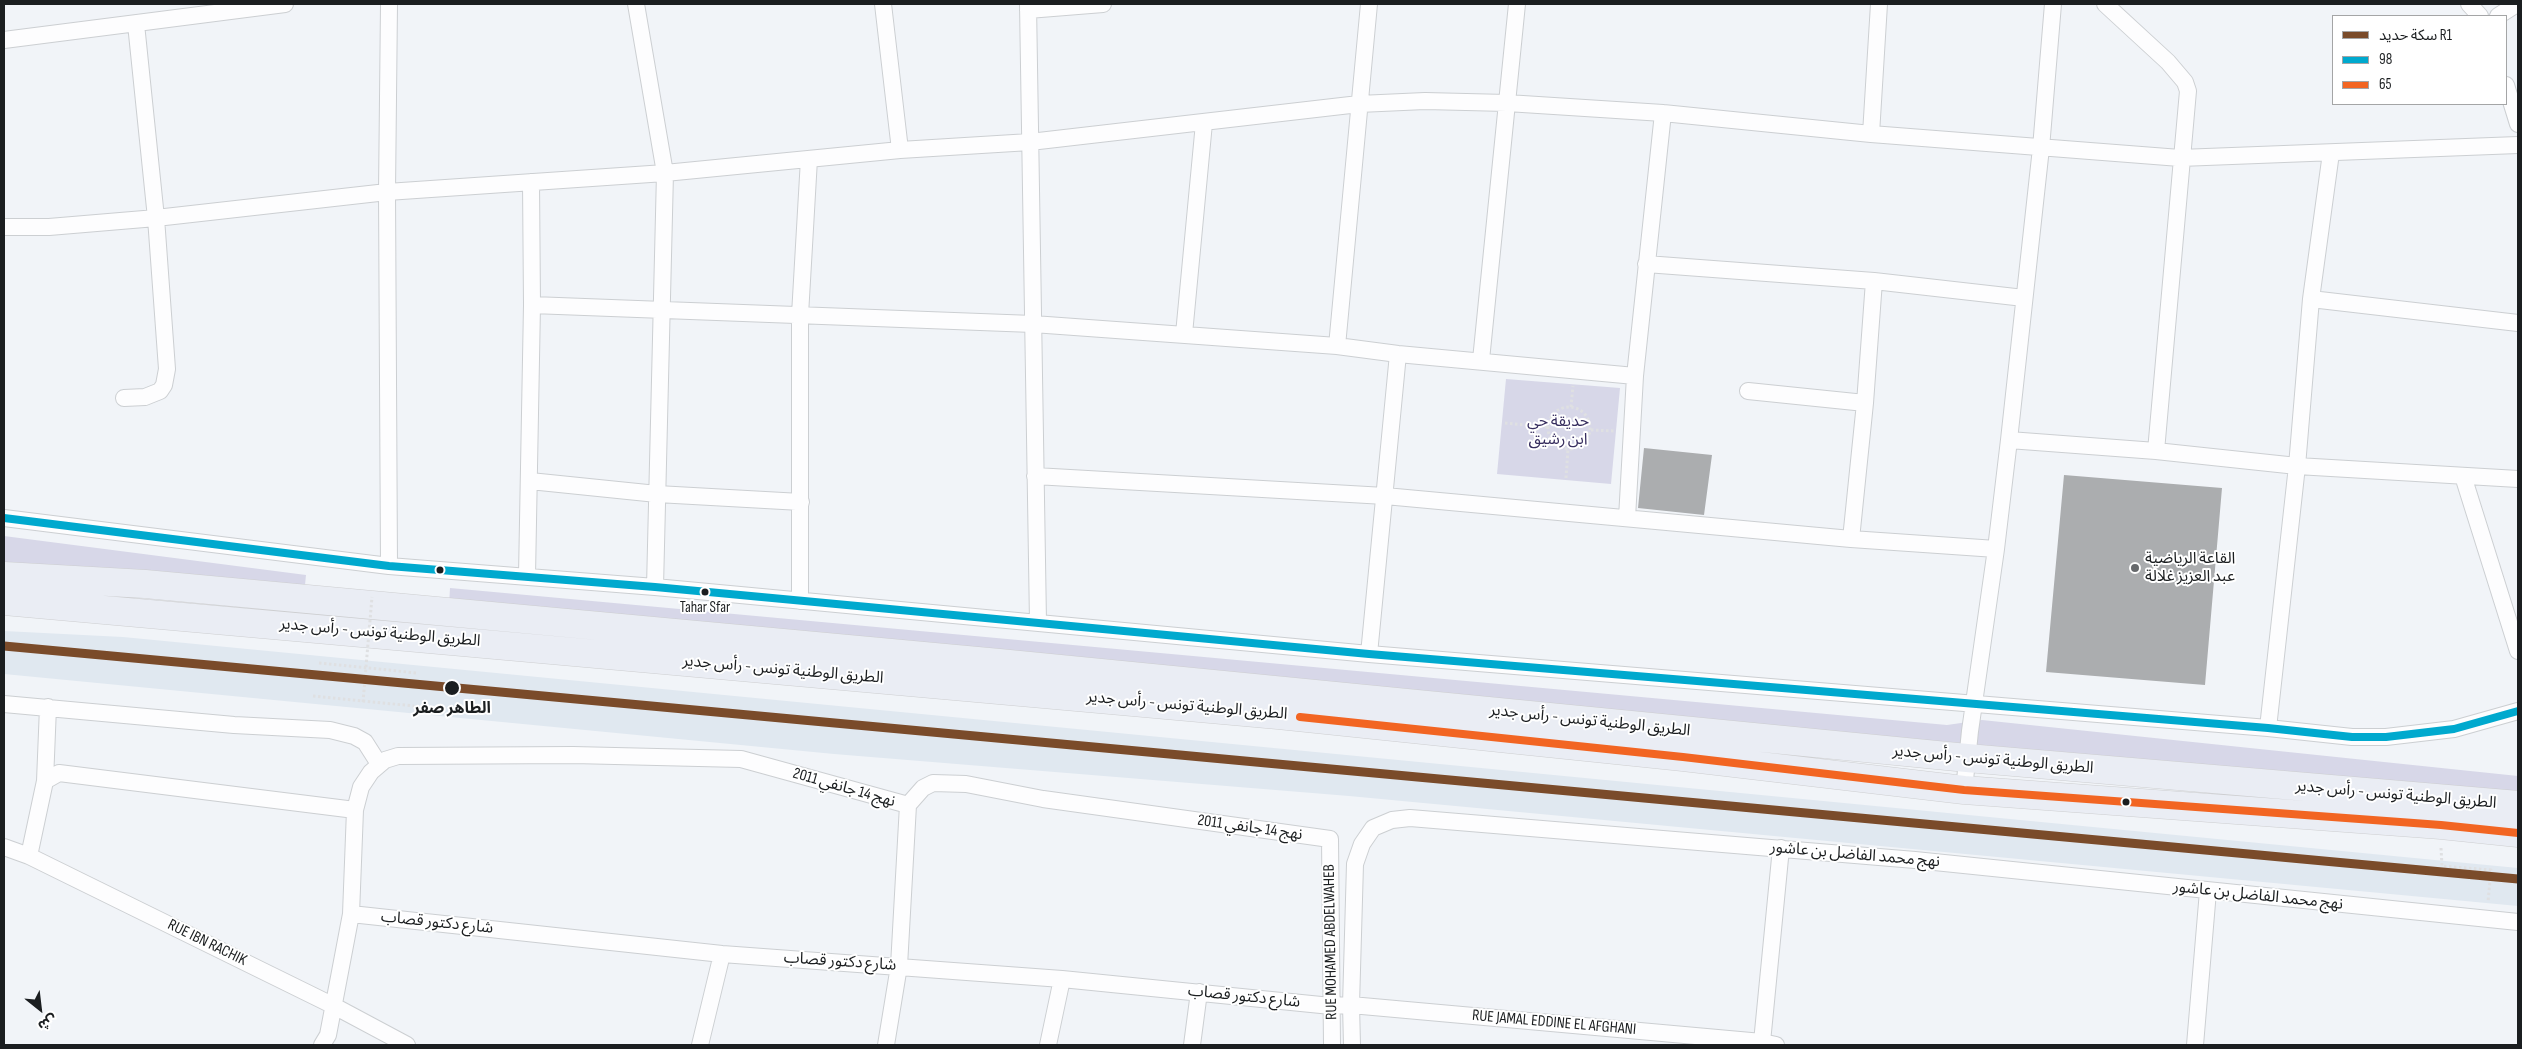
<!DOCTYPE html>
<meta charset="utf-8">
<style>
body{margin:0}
#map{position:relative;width:2522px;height:1049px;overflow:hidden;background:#f1f4f8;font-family:"Sofia Sans Condensed","Noto Sans Arabic",sans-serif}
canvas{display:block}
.frame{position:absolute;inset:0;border:5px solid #1b1e20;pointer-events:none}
.legend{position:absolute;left:2332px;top:15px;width:175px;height:90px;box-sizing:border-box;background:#fff;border:1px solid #a4a5a6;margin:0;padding:6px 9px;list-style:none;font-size:15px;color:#1b1e20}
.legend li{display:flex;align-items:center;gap:10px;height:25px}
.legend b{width:25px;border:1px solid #a4a5a6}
.north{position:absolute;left:15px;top:984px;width:50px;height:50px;-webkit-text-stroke:4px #fff;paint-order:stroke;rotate:151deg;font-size:14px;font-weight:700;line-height:20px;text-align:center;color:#1b1e20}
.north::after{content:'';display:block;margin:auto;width:18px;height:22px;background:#1b1e20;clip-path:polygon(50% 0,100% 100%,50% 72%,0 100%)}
</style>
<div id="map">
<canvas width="2522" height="1049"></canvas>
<div class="frame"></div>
<ul class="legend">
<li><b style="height:6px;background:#7a4b2a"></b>سكة حديد R1</li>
<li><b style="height:6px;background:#00a9ce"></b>98</li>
<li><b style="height:6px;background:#f26522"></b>65</li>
</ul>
<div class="north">ش</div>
</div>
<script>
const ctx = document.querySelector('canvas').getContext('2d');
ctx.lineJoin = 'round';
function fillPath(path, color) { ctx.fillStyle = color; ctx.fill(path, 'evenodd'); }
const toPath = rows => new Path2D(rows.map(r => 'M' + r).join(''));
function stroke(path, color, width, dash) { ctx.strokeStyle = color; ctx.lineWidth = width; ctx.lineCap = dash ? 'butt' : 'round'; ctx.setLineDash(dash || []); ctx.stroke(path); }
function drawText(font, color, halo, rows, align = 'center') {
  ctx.font = font + ' "Sofia Sans Condensed","Noto Sans Arabic",sans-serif'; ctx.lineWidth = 4; ctx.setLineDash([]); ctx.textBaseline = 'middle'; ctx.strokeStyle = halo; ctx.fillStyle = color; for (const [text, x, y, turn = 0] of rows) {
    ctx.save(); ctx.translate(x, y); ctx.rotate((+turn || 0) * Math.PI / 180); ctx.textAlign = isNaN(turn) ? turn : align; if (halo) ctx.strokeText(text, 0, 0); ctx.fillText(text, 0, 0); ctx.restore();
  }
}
fillPath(toPath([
 [4,631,123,637,2518,868,2518,906,1349,796,834,754,4,674]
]), '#e0e8f0');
fillPath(toPath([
 [1506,379,1620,388,1611,484,1497,474],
 [4,536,306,575,304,595,4,570],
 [450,588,1947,725,1982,720,2518,776,2518,799,449,606]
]), '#d7d7e8');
fillPath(toPath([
 [1644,448,1712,455,1704,515,1638,508],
 [2064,475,2222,488,2205,685,2046,672]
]), '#abadaf');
const street = toPath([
 [636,4,665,173,655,587],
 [883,4,900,150],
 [1028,4,1038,622],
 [2105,4,2168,62,2185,82,2188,91,2156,451],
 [2469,4,2480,16],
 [1028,10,1103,4],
 [2498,16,2517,4],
 [4,40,285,4],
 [2506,85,2518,124],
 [1871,134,1879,4],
 [4,227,49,227,156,218,387,192,665,173,900,150,1030,142,1359,104,1425,101,1507,103,1663,113,1871,134,2180,158,2518,145],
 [1646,264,1874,281,2024,298],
 [2311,299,2518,323],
 [532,305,1033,324,1337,346,1398,354,1635,376],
 [1184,334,1204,123],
 [1337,346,1369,4],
 [1481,360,1517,4],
 [1748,391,1865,403],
 [124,398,145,397,160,391,164,385,167,369,156,218,136,24],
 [2009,440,2156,451,2297,466,2518,479],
 [1035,476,1385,496,1851,539,1996,549],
 [2463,476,2518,651],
 [530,481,657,494,801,502],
 [4,518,389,566,655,587,1369,654,2268,728,2352,737,2386,737,2454,729,2518,711],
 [1627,518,1635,376,1663,113],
 [1851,539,1865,403,1874,281],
 [389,566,387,192,389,4],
 [527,576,532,305,531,182],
 [800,601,800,315,809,159],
 [1369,654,1398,354],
 [4,704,234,725,330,730,354,736,365,742,379,764],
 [2268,728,2297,466,2311,299,2331,153],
 [45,781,48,707],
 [1964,790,1970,731,1996,549,2009,440,2041,148,2053,4],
 [4,847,29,856,334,1006,407,1045],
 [29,856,45,781,59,773,355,810],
 [351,914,722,954,1062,979,1331,1006,1351,1005,1762,1042,1776,1045],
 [1762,1042,1781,848],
 [322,1045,328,1035,351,914,355,810,361,787,371,772,385,760,398,756,573,755,741,759,908,805,923,788,933,783,966,784,1043,799,1330,839,1332,1045],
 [700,1045,722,954],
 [886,1045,899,966,908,805],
 [1048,1045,1062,979],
 [1192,1045,1199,992],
 [1352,1045,1351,1005,1355,864,1362,844,1373,828,1392,820,1410,818,1915,860,2518,922],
 [2195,1045,2208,891]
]);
const highway = toPath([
 [4,576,145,584,999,663,1967,758,2518,805],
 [4,601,1278,715,1683,757,1964,790,2441,825,2518,833]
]);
stroke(street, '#cccfd2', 18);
stroke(highway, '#cdced0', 29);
stroke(toPath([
 '1548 428a21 21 0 1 1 42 0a21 21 0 1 1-42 0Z',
 [1571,407,1573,386],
 [1505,423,1548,427],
 [1591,430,1615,431],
 [1566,478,1568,449],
 [319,663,417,673],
 [313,696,414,706],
 [2441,848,2442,866,2491,870,2488,902]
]), '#dfe0e2', 3, [2.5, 2.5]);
stroke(street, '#fdfdfe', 16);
stroke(highway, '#eaedf4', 28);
stroke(toPath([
 [363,702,372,597]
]), '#dfe0e2', 3, [2.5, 2.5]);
stroke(toPath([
 [4,518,389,566,655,587,1369,654,2268,728,2352,737,2386,737,2454,729,2518,711]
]), '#00a9ce', 8);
stroke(toPath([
 [1300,717,1683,757,1964,790,2441,825,2518,833]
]), '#f26522', 8);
stroke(toPath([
 [4,646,2518,879]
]), '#7a4b2a', 9);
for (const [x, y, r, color] of [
 [2135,568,5,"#66696c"],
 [440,570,4.5,"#1b1e20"],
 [705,592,4.5,"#1b1e20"],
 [452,688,8,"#1b1e20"],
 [2126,802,4.5,"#1b1e20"]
]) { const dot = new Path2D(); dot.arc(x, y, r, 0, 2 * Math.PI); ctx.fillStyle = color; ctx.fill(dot); stroke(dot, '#fff', 2); }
drawText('15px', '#1b1e20', '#fff', [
 ["Tahar Sfar",705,608]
]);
drawText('16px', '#372e5f', '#fff', [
 ["حديقة حي",1558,422],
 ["ابن رشيق",1558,440]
]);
drawText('16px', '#1b1e20', '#fff', [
 ["القاعة الرياضية",2145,559],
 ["عبد العزيز غلالة",2145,577]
], 'left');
drawText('16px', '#1b1e20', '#fff', [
 ["الطريق الوطنية تونس - رأس جدير",380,633,5],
 ["الطريق الوطنية تونس - رأس جدير",783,670,5],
 ["الطريق الوطنية تونس - رأس جدير",1187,706,5],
 ["الطريق الوطنية تونس - رأس جدير",1590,721,6],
 ["الطريق الوطنية تونس - رأس جدير",1993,760,5],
 ["نهج 14 جانفي 2011",844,788,16],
 ["الطريق الوطنية تونس - رأس جدير",2396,795,5],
 ["نهج 14 جانفي 2011",1250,828,8],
 ["نهج محمد الفاضل بن عاشور",1855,855,5],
 ["نهج محمد الفاضل بن عاشور",2258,896,6],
 ["شارع دكتور قصاب",437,923,6],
 ["RUE MOHAMED ABDELWAHEB",1331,942,-91],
 ["RUE IBN RACHIK",207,943,26],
 ["شارع دكتور قصاب",840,962,4],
 ["شارع دكتور قصاب",1244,997,6],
 ["RUE JAMAL EDDINE EL AFGHANI",1554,1023,5]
]);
drawText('bold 16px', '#1b1e20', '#fff', [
 ["الطاهر صفر",452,709]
]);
</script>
